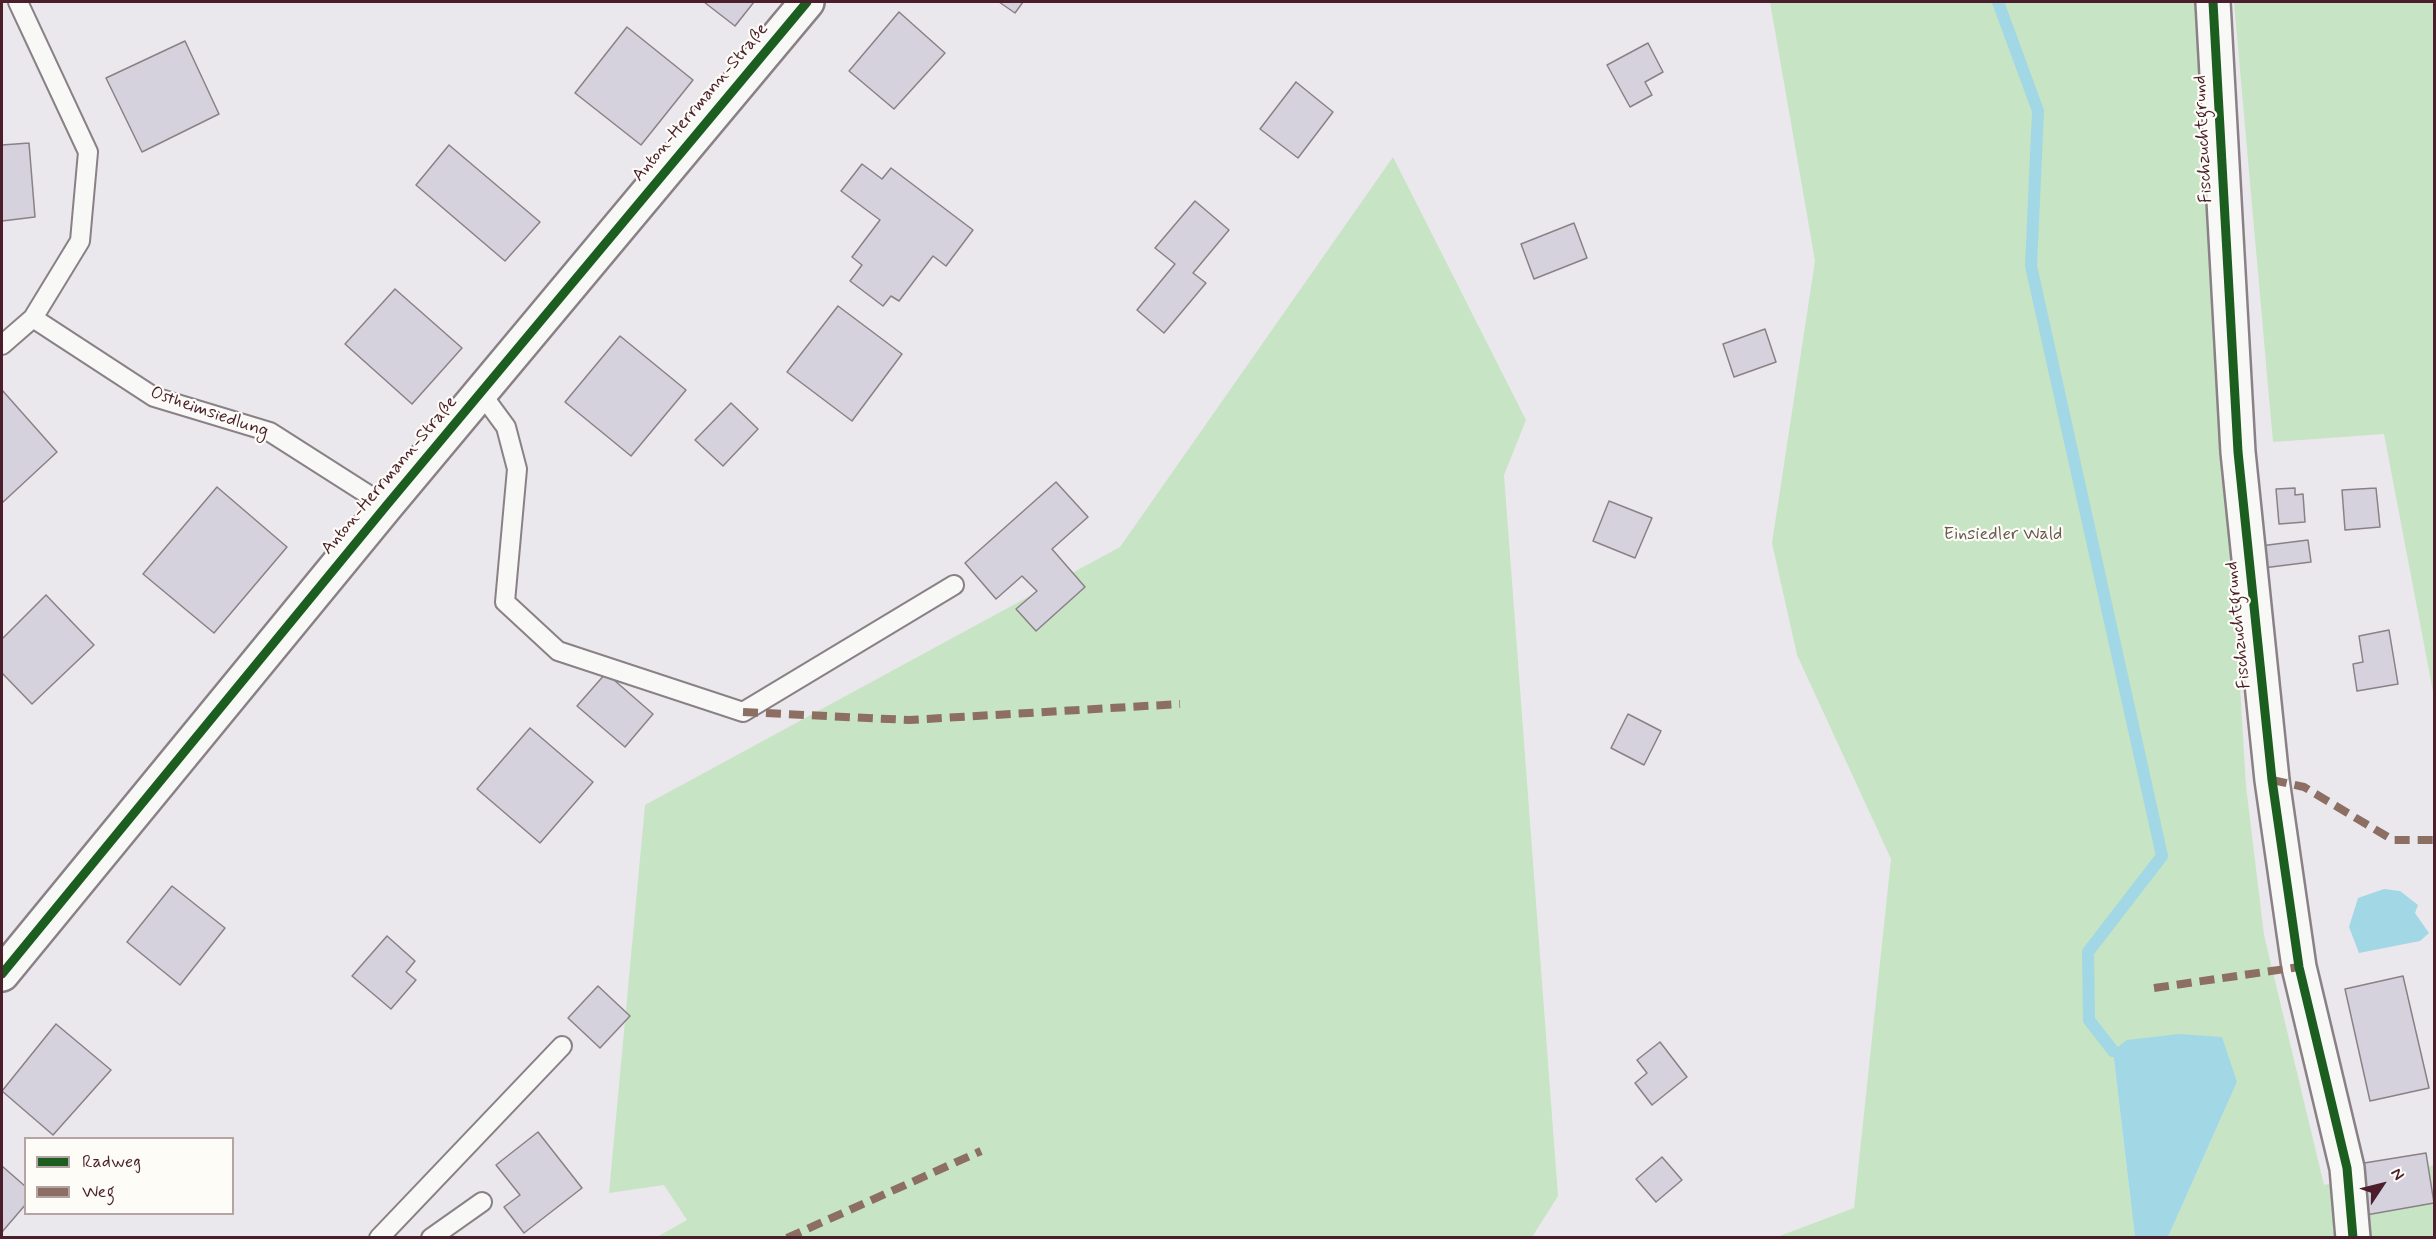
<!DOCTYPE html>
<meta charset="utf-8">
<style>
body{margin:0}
#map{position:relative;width:2436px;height:1239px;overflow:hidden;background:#eae8ed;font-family:Mynerve,sans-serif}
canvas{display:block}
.frame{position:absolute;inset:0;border:3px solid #4a1f2b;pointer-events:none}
.legend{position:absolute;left:24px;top:1137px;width:210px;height:78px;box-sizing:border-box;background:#fdfcf7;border:2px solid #b5a4a5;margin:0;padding:8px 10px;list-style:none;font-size:18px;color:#4a1f2b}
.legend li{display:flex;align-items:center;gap:12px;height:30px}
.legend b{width:30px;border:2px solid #b5a4a5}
.north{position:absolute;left:2352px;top:1155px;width:60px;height:60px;-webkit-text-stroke:4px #fdfcf7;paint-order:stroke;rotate:55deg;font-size:16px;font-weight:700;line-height:24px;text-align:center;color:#4a1f2b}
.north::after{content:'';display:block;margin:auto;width:21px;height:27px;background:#4a1f2b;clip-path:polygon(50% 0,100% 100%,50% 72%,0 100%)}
</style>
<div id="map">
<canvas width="2436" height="1239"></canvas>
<div class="frame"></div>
<ul class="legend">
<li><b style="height:8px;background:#1b5e20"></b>Radweg</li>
<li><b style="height:8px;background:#8d6e63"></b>Weg</li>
</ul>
<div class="north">N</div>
</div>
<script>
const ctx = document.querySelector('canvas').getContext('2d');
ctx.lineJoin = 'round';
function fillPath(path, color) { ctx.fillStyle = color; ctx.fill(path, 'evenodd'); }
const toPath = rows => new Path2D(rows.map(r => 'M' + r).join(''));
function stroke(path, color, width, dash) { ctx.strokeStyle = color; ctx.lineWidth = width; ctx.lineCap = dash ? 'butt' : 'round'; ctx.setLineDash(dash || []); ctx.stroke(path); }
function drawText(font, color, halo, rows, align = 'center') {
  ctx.font = font + ' Mynerve,sans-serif'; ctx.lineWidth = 4.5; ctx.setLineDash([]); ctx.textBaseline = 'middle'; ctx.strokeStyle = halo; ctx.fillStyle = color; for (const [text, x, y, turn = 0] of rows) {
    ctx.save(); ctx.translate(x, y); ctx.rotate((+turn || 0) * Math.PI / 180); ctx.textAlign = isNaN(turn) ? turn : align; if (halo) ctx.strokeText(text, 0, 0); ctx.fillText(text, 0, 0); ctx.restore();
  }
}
fillPath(toPath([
 [1770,2,2199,2,2246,786,2264,935,2324,1185,2434,1165,2434,1237,2168,1237,2237,1082,2113,1051,2135,1237,1777,1237,1854,1208,1891,859,1797,655,1772,543,1815,261],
 [2234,2,2434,2,2434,697,2384,434,2273,442],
 [1393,157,1526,420,1504,475,1558,1196,1532,1237,655,1238,687,1220,664,1185,609,1193,645,805,1120,547]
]), '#c7e4c4');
fillPath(toPath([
 [2384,889,2400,891,2418,905,2415,913,2429,933,2420,941,2359,953,2349,927,2358,898],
 [2179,1034,2222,1037,2237,1082,2168,1237,2135,1237,2113,1051,2127,1040]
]), '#a2d7e5');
stroke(toPath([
 [1998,2,2038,111,2031,266,2162,856,2088,952,2089,1020,2113,1051]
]), '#a2d7e5', 12);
const building = toPath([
 [704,2,754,2,735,26,704,2],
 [999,2,1023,2,1015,13,999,2],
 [899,12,945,53,894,109,849,71,899,12],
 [627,27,693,80,641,145,575,93,627,27],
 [185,41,219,114,142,152,106,78,185,41],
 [1648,43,1663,72,1645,82,1652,95,1630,107,1607,65,1648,43],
 [1296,82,1333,112,1298,158,1260,129,1296,82],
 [29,143,35,217,2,221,2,145,29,143],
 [449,145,540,222,505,261,416,185,449,145],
 [862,164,882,179,891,168,973,230,946,266,933,256,899,301,891,296,883,306,850,281,862,265,852,257,880,220,841,191,862,164],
 [1195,201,1229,230,1193,273,1206,283,1164,333,1137,310,1175,264,1155,248,1195,201],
 [1574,223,1587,258,1534,279,1521,244,1574,223],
 [395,289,462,348,412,404,345,344,395,289],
 [838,306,902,354,852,421,787,372,838,306],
 [1765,329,1776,362,1734,377,1723,344,1765,329],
 [620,336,686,390,631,456,565,402,620,336],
 [2,390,57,452,2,503,2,390],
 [731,403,758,429,723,466,695,440,731,403],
 [1056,482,1088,517,1052,549,1085,587,1036,631,1016,609,1037,591,1022,576,996,599,965,563,1056,482],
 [217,487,287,547,214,633,143,574,217,487],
 [2295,488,2295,495,2303,494,2305,522,2279,524,2276,489,2295,488],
 [2376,488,2380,527,2345,530,2342,490,2376,488],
 [1609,501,1652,518,1635,558,1593,541,1609,501],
 [2308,540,2311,562,2263,568,2260,546,2308,540],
 [46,595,94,645,32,704,2,673,2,639,46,595],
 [2389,630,2398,684,2357,691,2353,664,2363,662,2359,636,2389,630],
 [606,673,653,714,625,747,577,706,606,673],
 [1628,714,1661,731,1644,765,1611,748,1628,714],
 [530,728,593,782,540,843,477,789,530,728],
 [172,886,225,928,180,985,127,942,172,886],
 [387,936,415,961,406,972,416,980,391,1009,352,976,387,936],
 [2403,976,2429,1088,2370,1101,2345,989,2403,976],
 [598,986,630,1016,600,1048,568,1018,598,986],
 [56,1024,111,1070,53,1135,2,1091,56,1024],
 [1660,1042,1687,1077,1652,1105,1635,1083,1647,1073,1637,1060,1660,1042],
 [538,1132,582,1188,524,1233,504,1207,520,1195,496,1165,538,1132],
 [2426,1153,2434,1203,2366,1215,2358,1164,2426,1153],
 [1662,1157,1682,1180,1656,1202,1636,1179,1662,1157],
 [2,1166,26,1187,26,1204,2,1232,2,1166]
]);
fillPath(building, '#d5d1dd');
stroke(building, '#8a8186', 1.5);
const lane = toPath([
 [33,318,154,397,270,432,386,506],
 [2,345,33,318,80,241,88,152,18,2],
 [481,393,506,427,517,469,505,602,558,651,743,712,954,585],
 [379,1238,562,1046],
 [431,1238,482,1202]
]);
const street = toPath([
 [2213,2,2238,452,2272,780,2299,967,2347,1168,2353,1238],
 [2,974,386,506,807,2]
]);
stroke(lane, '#8a8186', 22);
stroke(street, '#8a8186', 38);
stroke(lane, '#f8f8f7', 18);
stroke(street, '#f8f8f7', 33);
stroke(toPath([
 [743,712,909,720,1180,704],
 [2272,780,2304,787,2393,840,2434,840],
 [2154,988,2299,967],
 [787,1238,981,1151]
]), '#8d6e63', 8, [15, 8]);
stroke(toPath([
 [2213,2,2238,452,2272,780,2299,967,2347,1168,2353,1238],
 [2,974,386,506,807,2]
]), '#1b5e20', 9);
drawText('18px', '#4a1f2b', '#fdfcf7', [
 ["Anton-Herrmann-Straße",701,103,-50],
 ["Fischzuchtgrund",2204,139,-93],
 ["Ostheimsiedlung",209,413,19],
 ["Anton-Herrmann-Straße",390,476,-50],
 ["Fischzuchtgrund",2239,625,-96]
]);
drawText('18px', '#67594f', '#fdfcf7', [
 ["Einsiedler Wald",2003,535]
]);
</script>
